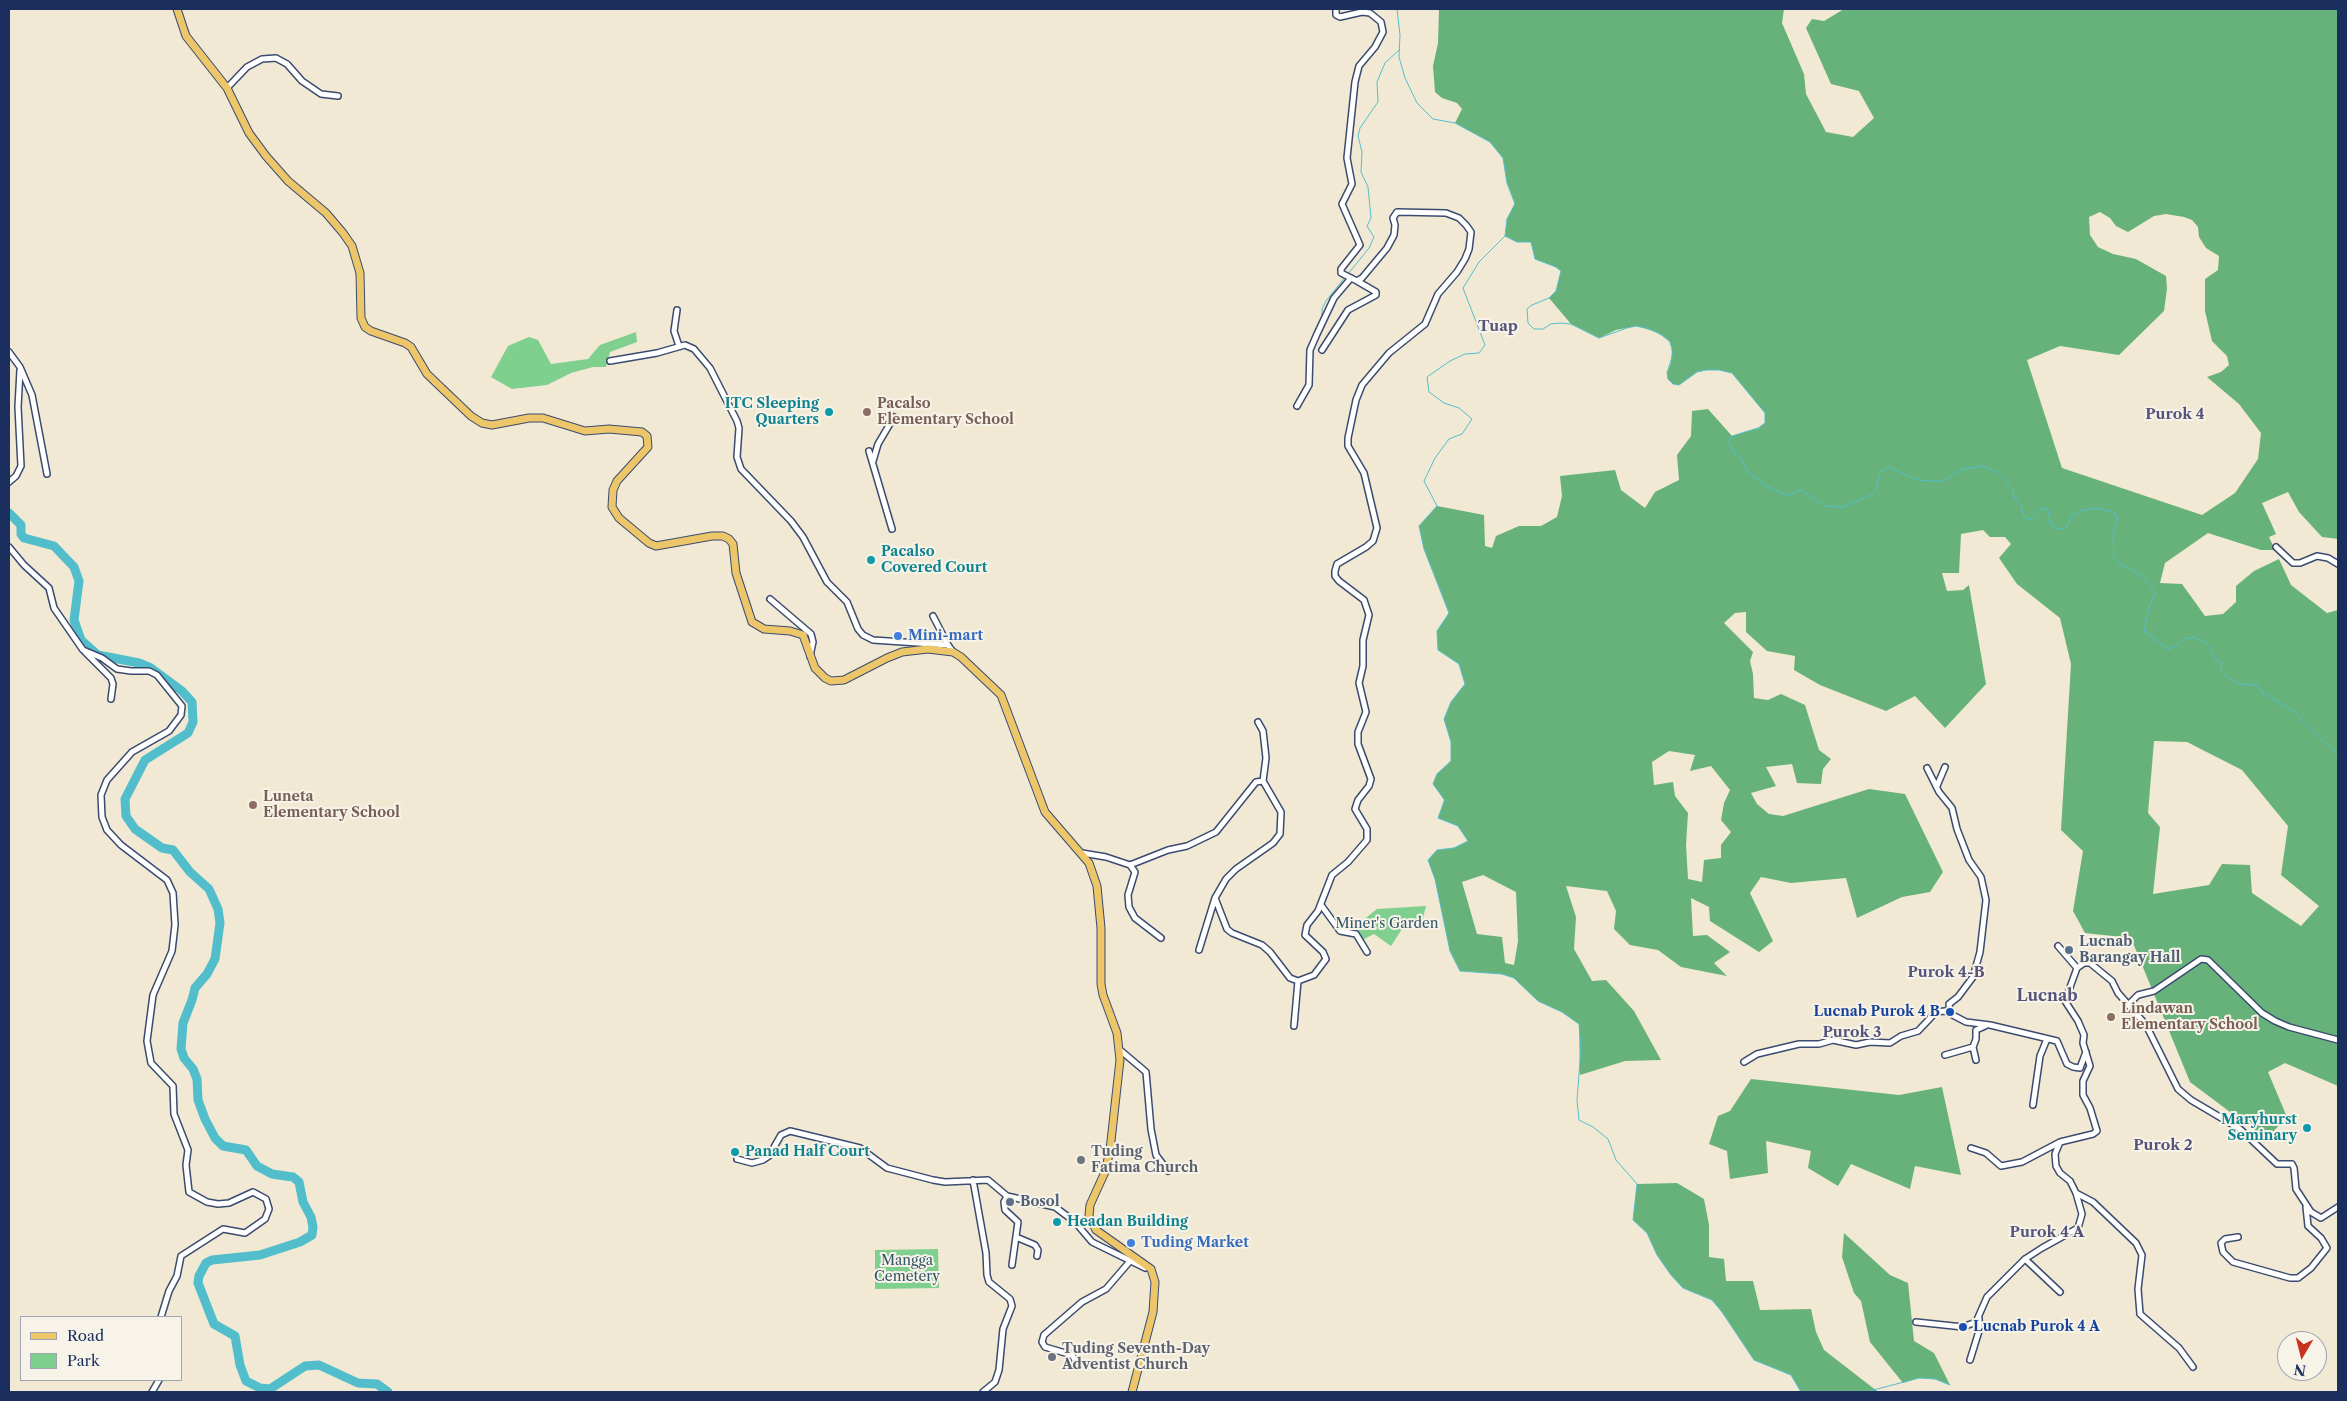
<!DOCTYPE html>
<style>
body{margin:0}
#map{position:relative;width:2347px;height:1401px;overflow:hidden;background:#f1e9d3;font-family:"Libre Caslon Text",serif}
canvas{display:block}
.frame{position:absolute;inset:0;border:10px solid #1b2f5e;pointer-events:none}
.legend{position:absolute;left:20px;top:1316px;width:162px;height:65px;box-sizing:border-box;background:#f7f3e8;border:1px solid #9fa5b1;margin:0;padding:6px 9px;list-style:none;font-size:15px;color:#1b2f5e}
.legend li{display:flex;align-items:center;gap:10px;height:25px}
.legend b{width:25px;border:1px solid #9fa5b1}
.north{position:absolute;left:2277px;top:1331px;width:50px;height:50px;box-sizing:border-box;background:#f7f3e8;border:1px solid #9fa5b1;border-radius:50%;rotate:188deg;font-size:14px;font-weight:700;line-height:20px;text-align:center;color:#1b2f5e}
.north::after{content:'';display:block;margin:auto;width:18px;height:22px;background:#c8321e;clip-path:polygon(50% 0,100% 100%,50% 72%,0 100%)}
</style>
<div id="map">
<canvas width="2347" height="1401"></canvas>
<div class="frame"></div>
<ul class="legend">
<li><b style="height:6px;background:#ecc669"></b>Road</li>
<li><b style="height:14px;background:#7fcf8f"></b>Park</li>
</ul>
<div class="north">N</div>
</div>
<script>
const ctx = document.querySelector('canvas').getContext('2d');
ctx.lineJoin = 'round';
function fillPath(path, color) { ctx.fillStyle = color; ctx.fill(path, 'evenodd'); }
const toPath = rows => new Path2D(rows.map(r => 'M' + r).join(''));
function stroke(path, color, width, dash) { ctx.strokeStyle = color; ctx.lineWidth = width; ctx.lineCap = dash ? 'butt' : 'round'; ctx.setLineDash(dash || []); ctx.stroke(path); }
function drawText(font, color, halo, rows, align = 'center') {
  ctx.font = font + ' "Libre Caslon Text",serif'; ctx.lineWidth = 4; ctx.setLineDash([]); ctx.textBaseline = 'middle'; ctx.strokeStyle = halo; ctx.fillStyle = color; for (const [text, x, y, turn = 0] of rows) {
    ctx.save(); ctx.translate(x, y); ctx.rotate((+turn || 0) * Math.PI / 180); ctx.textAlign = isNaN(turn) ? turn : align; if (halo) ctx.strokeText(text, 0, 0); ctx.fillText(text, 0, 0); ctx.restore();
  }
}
fillPath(toPath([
 [636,332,637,342,610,352,606,367,593,367,571,373,547,385,512,389,491,377,508,346,529,337,538,340,551,364,588,359,600,345],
 [1426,906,1421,926,1402,929,1391,946,1374,934,1362,940,1353,928,1377,909],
 [938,1249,939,1288,875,1289,875,1250]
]), '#7fcf8f');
fillPath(toPath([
 [1439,9,1784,9,1782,23,1804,74,1806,94,1826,132,1853,137,1874,118,1859,91,1831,84,1806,28,1812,19,1824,21,1844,9,2338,9,2338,539,2322,537,2299,512,2288,492,2262,503,2276,534,2269,537,2275,550,2261,550,2208,533,2165,563,2160,583,2182,584,2205,616,2223,614,2236,602,2236,586,2254,571,2279,559,2291,585,2327,613,2338,610,2338,1086,2285,1063,2268,1072,2287,1117,2266,1139,2190,1082,2131,938,2085,933,2073,911,2083,851,2061,830,2071,664,2060,618,2017,584,1999,558,2011,544,2005,537,1990,537,1983,530,1961,534,1959,573,1942,573,1947,591,1963,590,1969,585,1986,684,1945,728,1915,696,1886,711,1820,685,1794,670,1795,656,1767,651,1746,632,1746,612,1735,613,1724,623,1753,652,1750,661,1753,674,1754,698,1768,700,1781,694,1805,705,1819,750,1831,759,1823,769,1821,784,1797,783,1792,764,1766,767,1776,786,1751,793,1757,804,1769,814,1783,816,1869,789,1905,794,1943,872,1930,892,1902,897,1857,918,1846,878,1791,883,1761,877,1750,893,1773,941,1759,952,1710,921,1709,907,1691,898,1693,936,1707,935,1730,952,1714,963,1727,976,1681,967,1658,950,1630,945,1614,929,1616,911,1607,891,1566,886,1576,917,1574,949,1592,981,1606,980,1634,1011,1661,1060,1625,1061,1580,1075,1579,1024,1562,1012,1538,1001,1514,978,1502,974,1460,971,1450,951,1435,879,1428,860,1437,850,1454,848,1468,841,1458,826,1438,818,1444,800,1433,784,1437,774,1451,761,1451,742,1444,719,1451,702,1465,684,1459,664,1438,650,1437,631,1449,613,1424,549,1419,526,1437,506,1484,515,1485,546,1492,548,1496,536,1519,526,1541,526,1557,517,1562,496,1560,476,1615,470,1621,490,1645,508,1655,492,1679,480,1677,455,1691,436,1692,411,1708,409,1732,436,1759,428,1765,423,1765,413,1732,373,1719,370,1706,370,1697,372,1679,385,1673,384,1668,379,1667,373,1671,363,1672,348,1670,342,1657,332,1636,326,1616,330,1599,338,1571,324,1549,298,1556,291,1561,271,1556,267,1535,259,1531,242,1517,242,1505,236,1507,219,1515,203,1507,183,1503,158,1490,142,1455,123,1462,109,1457,103,1442,98,1435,92,1433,66,1438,43],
 [2100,212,2110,218,2116,226,2128,232,2154,216,2166,214,2184,217,2192,220,2198,227,2199,237,2206,248,2219,256,2218,270,2205,279,2205,311,2212,341,2227,356,2229,365,2221,372,2207,377,2239,404,2261,433,2258,459,2235,493,2202,515,2062,468,2027,360,2060,346,2119,355,2164,311,2167,289,2166,276,2136,259,2113,254,2098,247,2090,235,2089,217],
 [2154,741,2187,742,2242,770,2288,826,2281,875,2319,906,2301,926,2252,893,2250,865,2222,864,2209,885,2153,894,2160,827,2148,813],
 [1669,751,1695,755,1690,771,1711,766,1730,790,1724,803,1721,820,1731,832,1721,845,1721,858,1704,860,1702,882,1688,879,1686,845,1688,813,1675,796,1673,782,1654,785,1652,762],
 [1483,875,1516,892,1518,941,1514,965,1505,963,1502,937,1477,934,1462,882],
 [1751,1079,1899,1095,1942,1087,1961,1175,1915,1166,1910,1189,1851,1164,1838,1186,1808,1168,1811,1151,1766,1141,1768,1173,1730,1179,1727,1151,1709,1144,1718,1116,1730,1111],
 [1677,1183,1704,1199,1709,1225,1709,1257,1724,1259,1726,1281,1753,1281,1760,1310,1811,1309,1816,1332,1824,1350,1877,1391,1801,1392,1791,1375,1754,1360,1722,1312,1712,1300,1683,1288,1671,1275,1657,1255,1647,1233,1633,1220,1637,1184],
 [1844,1233,1890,1275,1908,1283,1914,1341,1934,1353,1950,1385,1935,1379,1919,1378,1903,1383,1870,1342,1861,1301,1854,1293,1842,1257]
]), '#67b27a');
stroke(toPath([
 [1397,9,1400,35,1399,57,1405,78,1417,103,1433,119,1455,123,1490,142,1503,158,1507,183,1515,204,1507,219,1505,236,1479,262,1463,288,1485,345,1479,353,1465,354,1450,361,1427,377,1429,392,1444,403,1459,408,1472,419,1462,434,1449,439,1435,458,1424,481,1437,506,1419,526,1424,549,1449,613,1437,631,1438,650,1459,664,1465,684,1451,702,1444,719,1451,742,1451,761,1437,774,1433,784,1445,800,1438,818,1458,826,1468,841,1454,848,1437,850,1428,860,1435,879,1450,951,1460,971,1502,974,1514,978,1538,1001,1562,1012,1579,1024,1581,1048,1577,1100,1579,1120,1593,1127,1608,1139,1616,1160,1637,1184,1633,1220,1647,1233,1657,1255,1671,1275,1683,1288,1712,1300,1722,1312,1754,1360,1791,1375,1801,1392],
 [1505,236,1517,242,1531,242,1535,259,1556,267,1561,271,1556,291,1549,298,1532,305,1527,309,1528,323,1534,329,1543,329,1551,324,1560,323,1571,324,1599,338,1627,328,1636,326,1647,328,1664,336,1670,342,1673,354,1667,373,1668,379,1673,384,1679,385,1697,372,1706,370,1719,370,1732,373,1765,413,1765,423,1758,428,1732,436,1729,441,1733,452,1740,457,1748,472,1765,485,1783,494,1791,495,1801,490,1825,506,1843,507,1871,495,1876,490,1880,472,1888,467,1918,480,1930,481,1943,481,1960,470,1982,466,1997,472,2007,482,2014,491,2013,494,2016,500,2021,505,2024,517,2030,520,2041,508,2048,510,2051,525,2058,529,2066,528,2072,515,2080,511,2095,508,2114,512,2117,519,2113,534,2114,556,2119,564,2132,569,2142,576,2156,592,2150,604,2144,631,2168,649,2175,647,2184,639,2194,637,2205,642,2211,650,2214,658,2222,663,2221,672,2238,684,2257,685,2262,692,2295,712,2305,724,2338,755],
 [1348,274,1369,248,1374,237,1367,226,1371,218,1368,187,1361,172,1362,152,1358,136,1360,128,1378,102,1377,82,1385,63,1399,50],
 [1322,318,1322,309,1326,301,1345,277],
 [1307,348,1318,328],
 [1866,1392,1919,1378,1935,1379,1950,1385]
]), '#52becc', 1);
stroke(toPath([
 [9,513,21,525,21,534,24,538,54,546,74,567,79,581,74,620,81,640,98,655,139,663,151,668,182,691,192,702,193,722,188,733,145,760,125,799,126,816,135,829,162,848,173,850,190,872,209,889,218,909,220,923,215,959,207,974,195,988,192,1000,183,1023,181,1049,184,1058,193,1069,197,1079,198,1100,205,1119,215,1138,223,1146,246,1150,257,1166,272,1174,293,1177,299,1182,303,1202,311,1217,313,1227,312,1235,300,1242,260,1255,212,1260,206,1263,199,1276,198,1283,214,1324,235,1336,240,1365,246,1381,260,1388,270,1389,305,1366,319,1365,358,1383,377,1384,388,1392]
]), '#52becc', 9);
const minor = toPath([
 [227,88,247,67,262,59,276,58,287,64,302,81,321,94,338,96],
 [677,310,674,331,679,346],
 [1322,350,1348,310,1376,295,1376,292,1357,281],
 [9,352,20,367,32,395,47,474],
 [610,361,657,353,685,345,694,349,710,368,737,421,739,428,737,457,741,469,791,521,803,537,827,582,847,602,858,629,863,635,873,640,948,645,953,652],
 [1297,406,1309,385,1310,350,1317,334,1334,298,1351,278],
 [869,451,892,529],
 [873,461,878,444,894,417],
 [9,482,16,476,21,466,18,407,20,370],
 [9,547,24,565,49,588,54,608,83,650,102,658,117,669,131,671,149,671,157,675,182,706,181,715,169,731,132,752,107,780,101,795,102,817,107,830,121,845,167,880,173,893,175,925,172,951,153,995,147,1041,151,1063,173,1086,174,1114,188,1150,186,1165,189,1192,207,1202,218,1204,229,1203,253,1192,266,1199,269,1209,265,1219,245,1233,223,1229,181,1256,177,1276,169,1291,161,1317],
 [2276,547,2293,563,2300,563,2317,556,2328,558,2338,564],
 [770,599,811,634,813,642,810,656],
 [933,616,948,645],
 [85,652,111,678,113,684,111,699],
 [1258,722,1263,731,1266,758,1263,781],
 [1927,768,1939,792,1952,808,1957,829,1969,860,1981,877,1986,900,1980,952,1973,977,1958,997,1949,1004,1950,1012],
 [1937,786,1945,767],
 [1082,853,1106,857,1130,865,1168,850,1187,846,1216,832,1256,782,1263,781,1281,812,1280,834,1273,843,1236,869,1226,879,1215,898,1227,929,1232,933,1262,945,1270,952,1290,978,1298,981,1314,975,1326,959,1323,952,1305,935,1307,925,1318,911,1332,875,1348,862,1367,840,1367,829,1355,809,1358,800,1369,786,1371,779,1358,744,1358,732,1366,712,1359,683,1363,666,1363,640,1369,615,1364,600,1339,581,1335,576,1335,571,1337,564,1366,547,1373,541,1377,528,1364,473,1348,446,1348,438,1356,400,1362,385,1389,353,1425,324,1438,294,1457,272,1465,259,1469,249,1471,232,1466,225,1459,218,1446,213,1397,212,1393,218,1395,225,1394,235,1387,248,1362,278,1357,281,1341,273,1341,269,1360,245,1342,204,1352,184,1347,158,1355,82,1359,66,1375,47,1383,32,1381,22,1370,13,1362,12,1340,17,1336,15,1336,9],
 [1130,865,1135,872,1128,895,1129,907,1135,918,1161,938],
 [1321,905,1340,931,1356,934,1367,952],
 [2058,946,2077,968],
 [1199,950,1215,898],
 [2128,1005,2138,995,2154,991,2201,959,2208,960,2262,1013,2275,1021,2289,1027,2338,1040],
 [1294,1026,1298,981],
 [1973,1047,1976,1060],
 [1120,1050,1146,1072,1151,1129,1156,1155,1168,1171],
 [1945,1055,1973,1047,1976,1039,1976,1030,1985,1026],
 [1744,1062,1757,1054,1799,1044,1819,1044,1833,1040,1856,1045,1870,1042,1890,1043,1901,1036,1918,1031,1936,1012,1945,1011,1966,1022,1990,1025,2057,1041,2067,1064,2073,1067,2080,1068,2086,1052],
 [2033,1105,2040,1056,2047,1039],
 [1971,1148,1986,1153,2001,1166,2022,1162,2060,1142],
 [737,1159,752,1163,763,1160,769,1156,781,1135,790,1131,860,1148,887,1168,933,1180,945,1182,988,1180,1007,1196,1055,1207,1075,1222,1092,1242,1145,1268],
 [973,1180,986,1253,987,1275,989,1282,1010,1299,1012,1306,1003,1329,999,1370,995,1382,983,1392],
 [2076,1193,2093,1202,2136,1243,2142,1255,2138,1289,2140,1314,2179,1348,2193,1367],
 [1007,1196,1004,1202,1005,1210,1018,1222,1012,1265],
 [1016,1237,1035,1245,1038,1250,1037,1256],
 [2238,1237,2225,1239,2221,1243,2223,1252,2233,1262,2290,1278,2298,1278,2311,1268,2327,1248,2321,1238,2308,1226,2306,1207],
 [2025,1259,2060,1292],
 [1916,1322,1963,1327,1976,1322,1987,1297,2025,1259,2042,1248,2078,1228,2082,1214,2076,1193,2070,1181,2060,1173,2056,1166,2055,1154,2060,1142,2093,1134,2097,1131,2090,1108,2083,1095,2083,1081,2090,1066,2083,1043,2084,1035,2078,1021,2065,1001,2077,968,2084,963,2090,963,2112,981,2118,993,2146,1025,2178,1089,2191,1100,2240,1129,2277,1164,2292,1164,2294,1168,2296,1189,2311,1212,2321,1218,2338,1207],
 [1970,1360,1979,1331,1979,1318],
 [1075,1367,1075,1360,1072,1355,1045,1347,1042,1342,1044,1335,1082,1302,1106,1289,1131,1260],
 [152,1392,159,1380]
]);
const major = toPath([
 [177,9,186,36,227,88,249,133,266,156,288,181,326,213,343,233,352,246,360,273,361,318,365,327,371,331,405,343,411,347,427,374,471,416,482,423,492,425,529,418,543,418,585,431,609,429,642,432,647,436,648,447,617,481,613,490,612,507,619,518,649,543,656,546,712,536,723,536,729,539,733,544,736,573,752,622,764,629,790,631,803,635,815,668,825,678,831,681,844,680,887,658,902,652,928,649,953,652,961,657,1001,695,1045,812,1089,863,1097,886,1101,928,1101,984,1103,995,1117,1033,1120,1060,1110,1150,1105,1172,1090,1205,1089,1216,1096,1230,1151,1269,1155,1282,1153,1312,1132,1392]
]);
stroke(minor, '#3b4b70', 8);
stroke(major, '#3b4b70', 9);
stroke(minor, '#fff', 5);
stroke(major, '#ecc669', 7);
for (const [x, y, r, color] of [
 [829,412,5,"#0f9aa8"],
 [867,412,5,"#8d6e63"],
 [871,560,5,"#0f9aa8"],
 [898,636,5,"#3f7fe0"],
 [253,805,5,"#8d6e63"],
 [2069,950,5,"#5c6f8a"],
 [1950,1012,5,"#1a4fb4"],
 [2111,1017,5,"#8d6e63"],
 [2307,1128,5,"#0f9aa8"],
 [735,1152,5,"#0f9aa8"],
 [1081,1160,5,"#6b7280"],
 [1010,1202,5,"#5c6f8a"],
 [1057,1222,5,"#0f9aa8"],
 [1131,1243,5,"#3f7fe0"],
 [1963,1327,5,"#1a4fb4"],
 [1052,1357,5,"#6b7280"]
]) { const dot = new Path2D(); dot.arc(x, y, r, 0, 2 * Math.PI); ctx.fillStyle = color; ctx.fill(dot); stroke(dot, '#f7f3e8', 2); }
drawText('bold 14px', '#0d838f', '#f7f3e8', [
 ["ITC Sleeping",819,404,"right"],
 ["Quarters",819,420,"right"],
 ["Pacalso",881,552],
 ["Covered Court",881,568],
 ["Maryhurst",2297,1120,"right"],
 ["Seminary",2297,1136,"right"],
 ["Panad Half Court",745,1152],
 ["Headan Building",1067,1222]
], 'left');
drawText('bold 14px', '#785e54', '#f7f3e8', [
 ["Pacalso",877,404],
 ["Elementary School",877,420],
 ["Luneta",263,797],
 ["Elementary School",263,813],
 ["Lindawan",2121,1009],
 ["Elementary School",2121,1025]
], 'left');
drawText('bold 14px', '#366cbe', '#f7f3e8', [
 ["Mini-mart",908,636],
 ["Tuding Market",1141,1243]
], 'left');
drawText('14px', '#34576a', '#f7f3e8', [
 ["Miner's Garden",1387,924],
 ["Mangga",907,1261],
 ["Cemetery",907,1277]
]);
drawText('bold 14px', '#4e5e75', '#f7f3e8', [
 ["Lucnab",2079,942],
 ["Barangay Hall",2079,958],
 ["Bosol",1020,1202]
], 'left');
drawText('bold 14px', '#164399', '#f7f3e8', [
 ["Lucnab Purok 4 B",1940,1012],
 ["Lucnab Purok 4 A",1973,1327,"left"]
], 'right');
drawText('bold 14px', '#5b616d', '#f7f3e8', [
 ["Tuding",1091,1152],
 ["Fatima Church",1091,1168],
 ["Tuding Seventh-Day",1062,1349],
 ["Adventist Church",1062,1365]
], 'left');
drawText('bold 15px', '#55537b', '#f7f3e8', [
 ["Tuap",1498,327],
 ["Purok 4",2175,415],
 ["Purok 4-B",1946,973],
 ["Purok 3",1852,1033],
 ["Purok 2",2163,1146],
 ["Purok 4 A",2047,1233]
]);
drawText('bold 16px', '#55537b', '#f7f3e8', [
 ["Lucnab",2047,996]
]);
</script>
